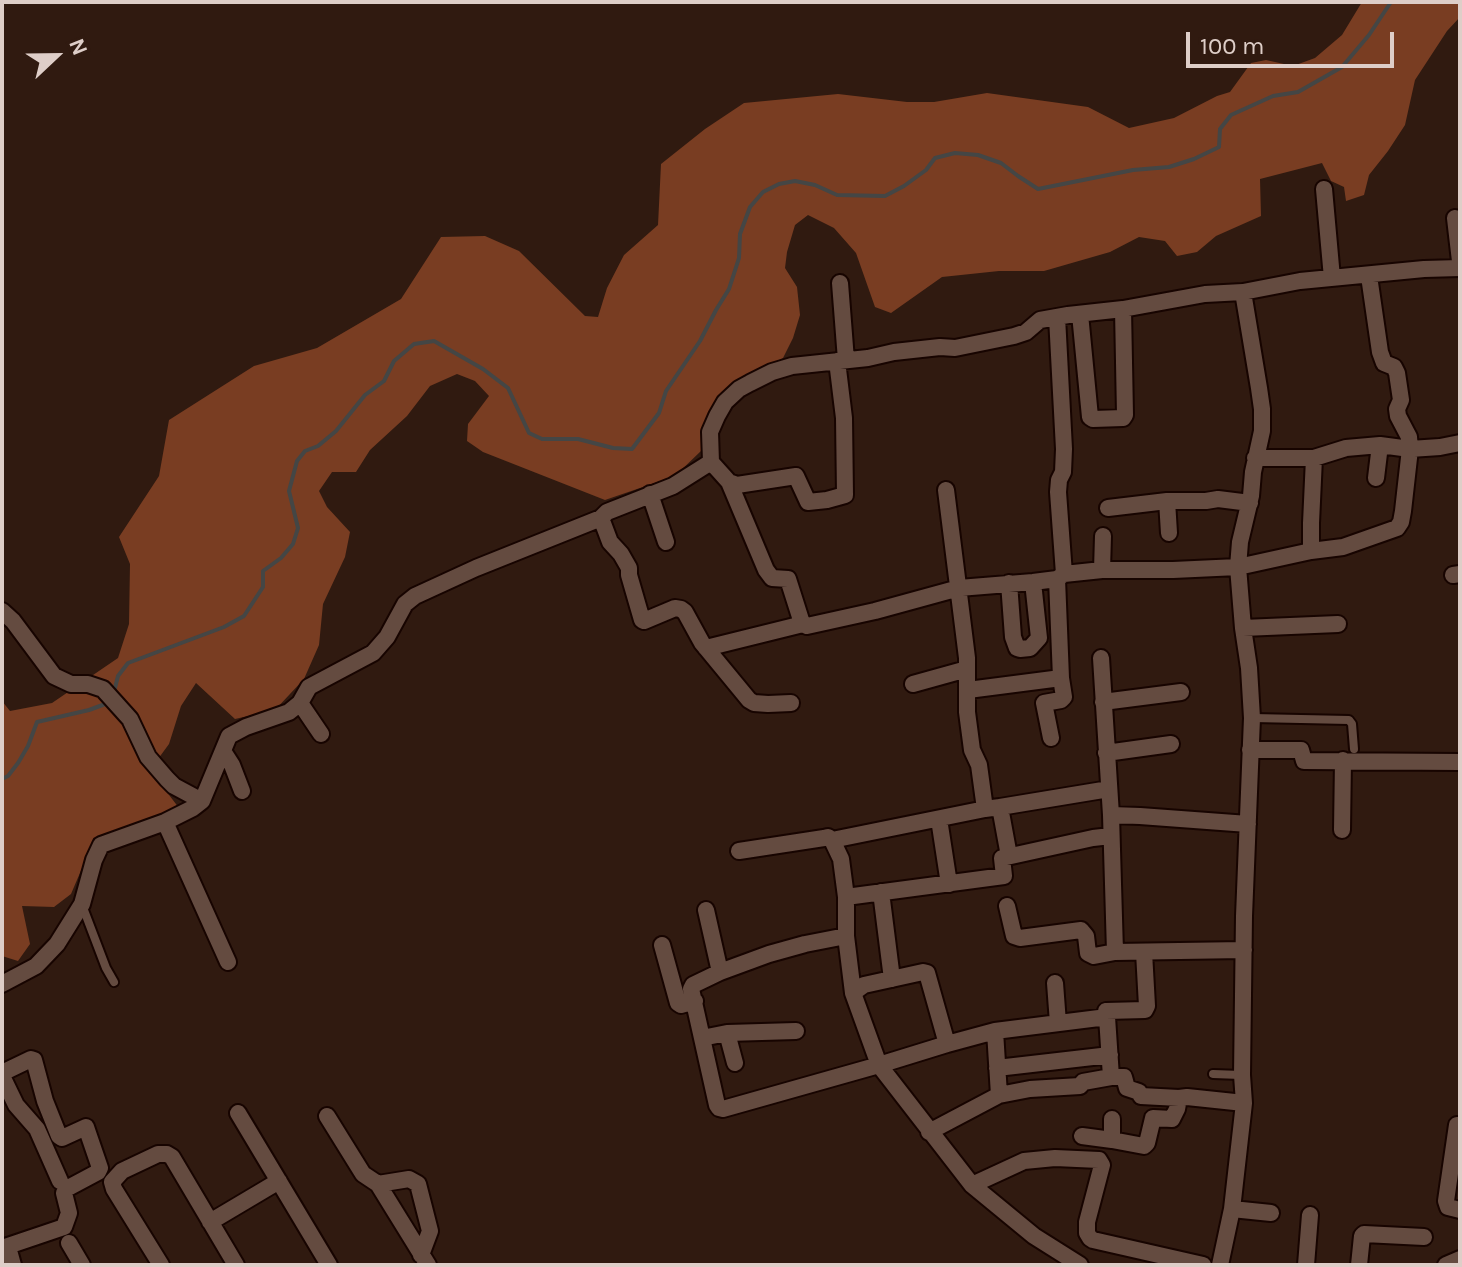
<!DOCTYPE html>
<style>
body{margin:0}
#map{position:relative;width:1462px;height:1267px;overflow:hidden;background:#301a10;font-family:Karla,sans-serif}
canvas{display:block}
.frame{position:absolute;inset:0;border:4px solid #decec8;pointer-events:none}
.north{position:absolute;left:16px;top:16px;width:80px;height:80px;-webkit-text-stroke:6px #301a10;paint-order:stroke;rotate:68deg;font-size:22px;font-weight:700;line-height:32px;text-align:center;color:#decec8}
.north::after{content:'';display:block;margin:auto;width:28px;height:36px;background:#decec8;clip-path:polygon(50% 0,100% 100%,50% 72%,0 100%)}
.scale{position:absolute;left:1186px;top:32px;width:208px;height:36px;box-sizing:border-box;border:4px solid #decec8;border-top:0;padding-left:10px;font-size:24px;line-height:28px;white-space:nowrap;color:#decec8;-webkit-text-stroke:6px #301a10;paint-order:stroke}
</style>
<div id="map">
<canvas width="1462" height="1267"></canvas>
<div class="frame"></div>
<div class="north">N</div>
<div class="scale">100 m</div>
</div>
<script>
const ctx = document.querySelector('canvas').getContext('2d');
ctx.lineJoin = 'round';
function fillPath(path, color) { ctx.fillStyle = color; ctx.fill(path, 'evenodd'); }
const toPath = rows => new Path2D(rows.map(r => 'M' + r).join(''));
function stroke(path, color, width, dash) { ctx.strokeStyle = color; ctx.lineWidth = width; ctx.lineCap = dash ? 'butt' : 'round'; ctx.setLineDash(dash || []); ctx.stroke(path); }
fillPath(toPath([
 [1362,2,1460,2,1460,17,1447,31,1415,80,1405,125,1388,151,1369,175,1364,195,1346,201,1344,187,1331,181,1322,163,1260,179,1261,216,1216,236,1197,252,1177,256,1165,241,1139,237,1110,252,1044,271,999,271,942,277,891,313,875,307,856,253,834,228,808,215,795,225,787,252,785,268,797,287,800,315,793,338,783,358,730,387,707,420,701,451,675,476,605,500,483,452,467,441,468,424,489,396,475,381,457,374,430,386,407,416,370,450,356,472,332,472,319,491,327,507,350,532,345,557,323,604,319,645,304,679,275,710,235,719,196,683,181,706,169,744,150,770,179,808,94,840,71,894,54,907,22,906,30,944,18,961,2,956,2,701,10,711,52,703,118,658,129,624,130,564,119,537,159,476,169,420,254,366,317,348,401,299,441,237,485,236,519,251,585,316,598,317,607,288,624,255,658,225,661,164,705,129,744,103,838,94,907,102,934,102,987,93,1088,107,1129,128,1174,118,1217,96,1230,92,1251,63,1266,60,1293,66,1315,58,1342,35]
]), '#793d22');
stroke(toPath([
 [114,692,118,676,128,663,224,627,244,616,263,587,263,571,281,558,293,544,298,528,289,491,297,461,305,451,318,446,336,431,365,395,384,381,394,361,414,344,434,341,483,369,508,388,529,433,542,439,578,439,613,448,632,449,659,413,666,391,700,341,716,310,729,289,739,258,740,234,750,207,763,192,779,184,795,181,815,185,837,195,885,196,904,186,926,170,935,158,955,153,978,155,1001,163,1018,176,1038,189,1133,170,1169,167,1194,159,1219,147,1220,129,1231,115,1273,96,1298,92,1342,67,1369,35,1391,2],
 [2,779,8,776,18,763,28,746,37,722,89,710,108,703]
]), '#444645', 4);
const lane = toPath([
 [1253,718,1349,720,1352,724,1354,749],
 [82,905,106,968,114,982],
 [1213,1074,1241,1075]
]);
const street = toPath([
 [1324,189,1332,278],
 [1455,218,1460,261],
 [840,283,846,360],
 [1080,314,1090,417,1093,419,1123,418,1125,415,1123,309],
 [1057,317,1064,449,1063,472,1059,480,1058,492,1064,574],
 [1255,458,1314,458,1346,448,1380,445,1410,449,1440,447,1460,443],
 [1314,458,1311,523,1311,551,1343,547,1397,528,1401,522,1403,511,1410,449,1409,437,1398,416,1397,409,1401,400,1397,373,1394,367,1384,363,1380,352,1369,276],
 [711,462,729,482,737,485,796,476,808,502,827,500,845,495,844,418,837,361],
 [1376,478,1380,445],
 [729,482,766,570,772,578,788,579,801,620,803,624,807,626,875,611,959,588,1033,582,1057,579,1064,574,1102,570,1173,570,1238,567,1311,551],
 [946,490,967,658,967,712,972,750,979,765,985,809,1000,807,1009,856],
 [650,494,666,542],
 [1108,508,1167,501],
 [601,518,610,542,621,554,629,568,629,575,642,620,644,621,675,608,681,609,685,612,702,643,749,700,754,703,768,704,791,703],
 [1169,533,1167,501,1206,501,1218,499,1250,503],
 [1102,570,1103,536],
 [1453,575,1460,574],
 [1057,579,1061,678],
 [1009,583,1013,637,1017,648,1020,649,1030,648,1039,638,1033,582],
 [2,611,13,621,54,676,71,684,88,684,103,689,130,719,148,757,167,779,174,786,202,801],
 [1243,628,1338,624],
 [706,648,803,624],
 [1101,658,1111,815,1115,952],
 [913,684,967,669],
 [968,690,1061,678,1064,697,1061,700,1044,703,1051,738],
 [1103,702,1181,692],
 [300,703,321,734],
 [1250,750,1301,750,1304,761,1460,762],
 [223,751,232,765,242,791],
 [1106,753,1171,744],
 [1000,807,1109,789],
 [1111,815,1140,816,1248,824],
 [939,819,949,884],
 [165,822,228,962],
 [1342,830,1343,760],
 [832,840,985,809],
 [739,851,824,838,828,837,832,840,841,859,846,897,846,936,853,993,879,1065,723,1109,719,1108,717,1105,691,989,693,985,720,972,769,954,805,944,846,936],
 [881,892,892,979],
 [846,897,1004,876,1002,858,1093,838,1111,836],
 [1007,906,1014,936,1020,938,1081,930,1086,936,1088,953,1094,956,1115,952,1244,950],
 [706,910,720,972],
 [662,945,678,1003,681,1005,695,1001],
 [1055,983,1058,1023],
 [2,984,36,966,57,944,82,904,94,860,101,845,165,822,193,808,202,801,229,736,246,727,289,712,300,703,309,687,373,653,387,637,405,604,415,596,476,568,601,518,607,512,673,486,711,462,710,432,717,416,725,402,739,389,750,383,772,372,792,366,868,358,894,352,940,347,955,348,1014,336,1026,332,1040,320,1068,315,1123,309,1205,294,1243,292],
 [853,993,864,985,923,972,927,973,947,1044,995,1031,1107,1017,1106,1011,1145,1010,1147,1006,1144,952],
 [1107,1017,1111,1077,1124,1077,1127,1088,1139,1092,1141,1096,1179,1098],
 [727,1033,735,1063],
 [702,1038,727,1033,796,1031],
 [947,1044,879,1065,972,1185,1034,1236,1080,1265],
 [997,1068,1110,1055],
 [2,1073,31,1059,34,1060,45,1101,59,1136,62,1138,86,1127,100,1168,98,1172,68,1188,64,1193,69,1213,64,1227,2,1248],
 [2,1076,16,1105,37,1129,60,1181],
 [999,1095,1030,1089,1080,1086,1083,1082,1111,1077],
 [238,1113,329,1265],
 [327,1116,363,1174,378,1184,428,1265],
 [1112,1119,1112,1140,1144,1146,1147,1143,1153,1118,1172,1119,1177,1109,1179,1098,1187,1097,1244,1103],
 [1457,1125,1446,1201,1448,1207,1460,1210],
 [929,1132,999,1095,995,1031],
 [1082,1136,1112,1140],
 [378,1184,409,1179,418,1184,430,1231,421,1255],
 [972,1185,1024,1161,1055,1158,1099,1160,1102,1165,1087,1222,1087,1233,1090,1238,1093,1240,1203,1265],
 [1232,1209,1271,1213],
 [210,1222,279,1181],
 [69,1243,82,1265],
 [10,1254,13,1265],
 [161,1265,114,1189,112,1182,122,1171,158,1154,167,1154,172,1157,236,1265],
 [1220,1265,1232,1209,1244,1103,1242,1075,1244,916,1252,718,1249,668,1243,628,1238,567,1240,542,1251,496,1253,472,1262,431,1262,409,1259,388,1243,292,1300,281,1424,269,1460,268],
 [1306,1265,1310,1215],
 [1359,1265,1362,1236,1364,1234,1424,1237],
 [1446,1265,1460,1259]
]);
stroke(lane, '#170400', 12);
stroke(street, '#170400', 20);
stroke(lane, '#644b40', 8);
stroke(street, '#644b40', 16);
</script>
